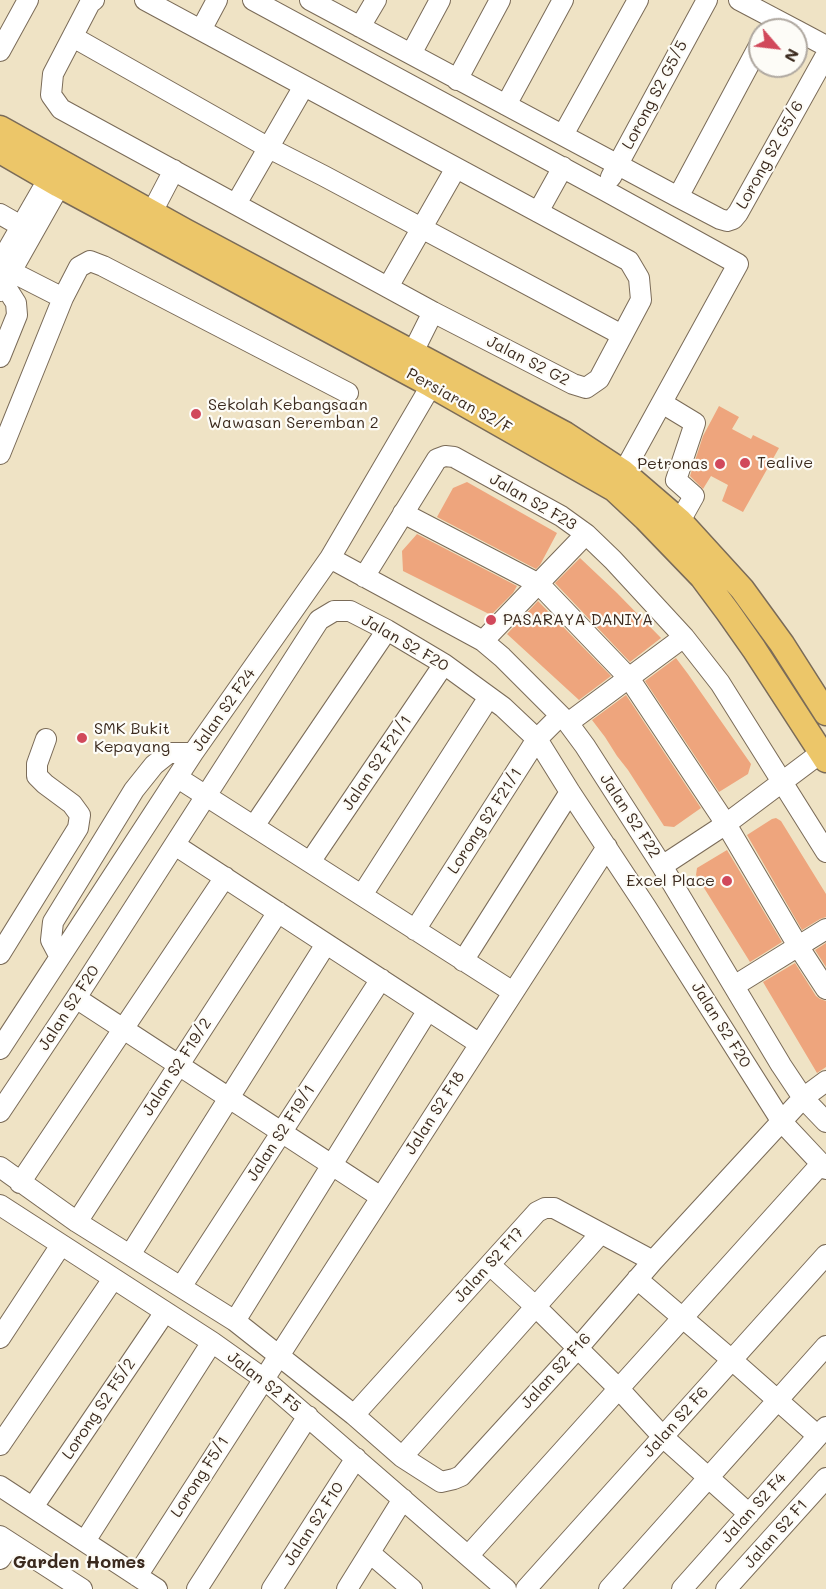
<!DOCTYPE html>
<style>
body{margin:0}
#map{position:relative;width:826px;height:1589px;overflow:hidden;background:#efe3c5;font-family:Mali,sans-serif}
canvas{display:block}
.north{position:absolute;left:748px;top:18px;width:60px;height:60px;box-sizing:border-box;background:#fdfcf7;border:2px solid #afa8a0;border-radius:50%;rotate:118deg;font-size:16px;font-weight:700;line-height:24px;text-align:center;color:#3b2a1e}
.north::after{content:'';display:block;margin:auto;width:21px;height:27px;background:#d1495b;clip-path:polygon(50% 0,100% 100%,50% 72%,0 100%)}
</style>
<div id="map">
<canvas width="826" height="1589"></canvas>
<div class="north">N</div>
</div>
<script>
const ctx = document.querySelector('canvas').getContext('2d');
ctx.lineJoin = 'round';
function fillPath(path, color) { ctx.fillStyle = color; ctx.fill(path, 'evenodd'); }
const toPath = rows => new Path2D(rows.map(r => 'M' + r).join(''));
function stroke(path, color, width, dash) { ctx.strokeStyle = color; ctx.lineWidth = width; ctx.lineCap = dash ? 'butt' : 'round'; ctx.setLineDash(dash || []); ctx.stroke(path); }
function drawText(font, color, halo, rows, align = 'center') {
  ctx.font = font + ' Mali,sans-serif'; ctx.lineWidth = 4.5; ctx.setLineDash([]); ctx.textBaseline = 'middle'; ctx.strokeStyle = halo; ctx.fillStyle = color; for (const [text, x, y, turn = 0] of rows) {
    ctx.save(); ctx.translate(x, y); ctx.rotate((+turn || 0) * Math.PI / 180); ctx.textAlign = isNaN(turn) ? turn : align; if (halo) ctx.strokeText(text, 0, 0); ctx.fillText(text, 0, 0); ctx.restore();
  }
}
fillPath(toPath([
 [719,406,739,417,732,429,751,439,753,435,779,448,743,512,722,501,728,485,711,476,703,489,690,476,703,436],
 [467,482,557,533,540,565,536,569,437,517,453,488],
 [417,534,517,586,513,593,491,615,403,571,402,551],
 [580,558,617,593,661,638,630,662,555,583],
 [538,601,611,676,579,700,507,634],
 [676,658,688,674,751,764,748,774,719,792,645,681],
 [626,695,701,808,674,827,664,826,628,770,617,756,605,737,592,720],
 [776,818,781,821,826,894,826,917,820,919,802,930,747,835,772,819],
 [727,850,782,942,750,962,696,875,697,868],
 [826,943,826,967,815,950],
 [795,963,816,996,820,999,826,1001,826,1067,817,1073,763,982]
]), '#eea57d');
const minor = toPath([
 [94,0,90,3,53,74,51,95,61,109,433,312,573,384,586,388,599,379,641,300,639,278,629,261,145,0],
 [253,0,604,190,738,264,617,484],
 [310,0,678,197,720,219,727,221,733,219,738,213,826,55],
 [739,0,796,30],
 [360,27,376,0],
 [201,30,217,0],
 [796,30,826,46],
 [73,37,269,148,324,176,622,335],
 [0,51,28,0],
 [411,54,440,0],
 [457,80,500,0],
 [506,105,563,0],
 [563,135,638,0],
 [611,177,707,0],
 [678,197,760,44],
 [236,204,304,86],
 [152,212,174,170],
 [538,212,563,167],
 [0,214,21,226],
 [0,263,42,190],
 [2,267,63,298],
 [388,287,456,168],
 [0,291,66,174],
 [413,352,433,312],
 [0,357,17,315,16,303,4,284],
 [662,403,695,423,676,480,694,496,680,521],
 [0,454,63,298,79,267,90,261,103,266,348,393],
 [403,513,539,584,629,678,726,824,798,946,826,989],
 [330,558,483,641,502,657,568,723,585,746,662,866,781,1065,803,1098,826,1122],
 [364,577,437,459,445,456,454,457,561,516,586,534,613,560,684,637,720,683,826,852],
 [483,641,586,534],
 [568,723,684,637],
 [178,778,513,992],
 [254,826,387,630],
 [175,845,480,1044],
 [310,862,444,664],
 [662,866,726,824,826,749],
 [362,895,489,697],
 [415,930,537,739,560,716],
 [0,954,78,828,80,815,72,804,45,784,37,776,37,764,46,739],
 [60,957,51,940,53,922,134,790,154,765,169,753,193,753],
 [463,961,570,792],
 [734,986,826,929],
 [76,998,381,1197],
 [0,1049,193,753,330,558,439,372],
 [0,1112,76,998,319,620,334,611,350,611,387,630,444,664,503,707,537,739,570,792,646,907,782,1122,826,1169],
 [0,1167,77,1222,235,1321,354,1415,402,1457,441,1482,454,1479,461,1476,578,1348,653,1261,803,1098,826,1081],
 [20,1183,225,877],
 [0,1205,212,1342,264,1379,506,1589],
 [77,1222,278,912],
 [130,1255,326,944],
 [490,1265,536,1307,619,1389,663,1437,749,1514],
 [637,1279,732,1360,818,1436],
 [181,1287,381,979],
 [235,1321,428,1010],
 [0,1338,61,1245],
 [354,1415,537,1212,545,1208,554,1208,653,1261],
 [0,1445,113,1279],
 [402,1457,601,1233],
 [0,1486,157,1589],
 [33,1507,165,1312],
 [0,1536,82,1589],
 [85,1541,212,1342],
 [370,1553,412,1589],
 [468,1556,821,1164],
 [0,1559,11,1543],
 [137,1576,607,847],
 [197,1589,308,1416],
 [272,1589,356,1458],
 [347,1589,403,1499],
 [526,1589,826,1255],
 [609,1589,826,1346],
 [682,1589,826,1427],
 [726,1589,826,1478]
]);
const major = toPath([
 [0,128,185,231,565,434,623,472,680,521,742,589,782,644,826,713],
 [0,151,59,185,431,385,614,489,646,519,702,577,728,612,754,649,826,760]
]);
stroke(minor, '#7a6b58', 22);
stroke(major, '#7a6b58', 27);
stroke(minor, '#fff', 20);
stroke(major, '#ecc669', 24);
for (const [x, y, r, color] of [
 [196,414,6,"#d1495b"],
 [745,463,6,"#d1495b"],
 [720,464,6,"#d1495b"],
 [491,620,6,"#d1495b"],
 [82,738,6,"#d1495b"],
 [727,881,6,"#d1495b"]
]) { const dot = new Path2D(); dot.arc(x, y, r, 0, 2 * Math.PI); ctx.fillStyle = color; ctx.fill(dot); stroke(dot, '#fdfcf7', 2); }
drawText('16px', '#3b2a1e', '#fdfcf7', [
 ["Lorong S2 G5/5",655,95,-62],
 ["Lorong S2 G5/6",770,155,-61],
 ["Jalan S2 G2",528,361,27],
 ["Persiaran S2/F",459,401,29],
 ["Jalan S2 F23",533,502,30],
 ["Jalan S2 F20",405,643,30],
 ["Jalan S2 F24",224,710,-55],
 ["Jalan S2 F21/1",377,763,-56],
 ["Jalan S2 F22",630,816,57],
 ["Lorong S2 F21/1",485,821,-57],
 ["Jalan S2 F20",69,1008,-57],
 ["Jalan S2 F20",721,1025,58],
 ["Jalan S2 F19/2",177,1067,-57],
 ["Jalan S2 F18",435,1113,-57],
 ["Jalan S2 F19/1",281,1133,-57],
 ["Jalan S2 F17",489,1265,-48],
 ["Jalan S2 F16",556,1371,-48],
 ["Jalan S2 F5",264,1382,38],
 ["Lorong S2 F5/2",99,1409,-56],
 ["Jalan S2 F6",676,1422,-48],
 ["Lorong F5/1",200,1477,-57],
 ["Jalan S2 F4",754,1508,-48],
 ["Jalan S2 F10",314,1524,-57],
 ["Jalan S2 F1",776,1534,-48]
]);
drawText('16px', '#3b2a1e', '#fdfcf7', [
 ["Sekolah Kebangsaan",208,405],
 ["Wawasan Seremban 2",208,423],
 ["Tealive",757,463],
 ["Petronas",708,464,"right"],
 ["PASARAYA DANIYA",503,620],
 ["SMK Bukit",94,729],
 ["Kepayang",94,747],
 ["Excel Place",715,881,"right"]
], 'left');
drawText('bold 18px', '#3b2a1e', '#fdfcf7', [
 ["Garden Homes",79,1562]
]);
</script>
